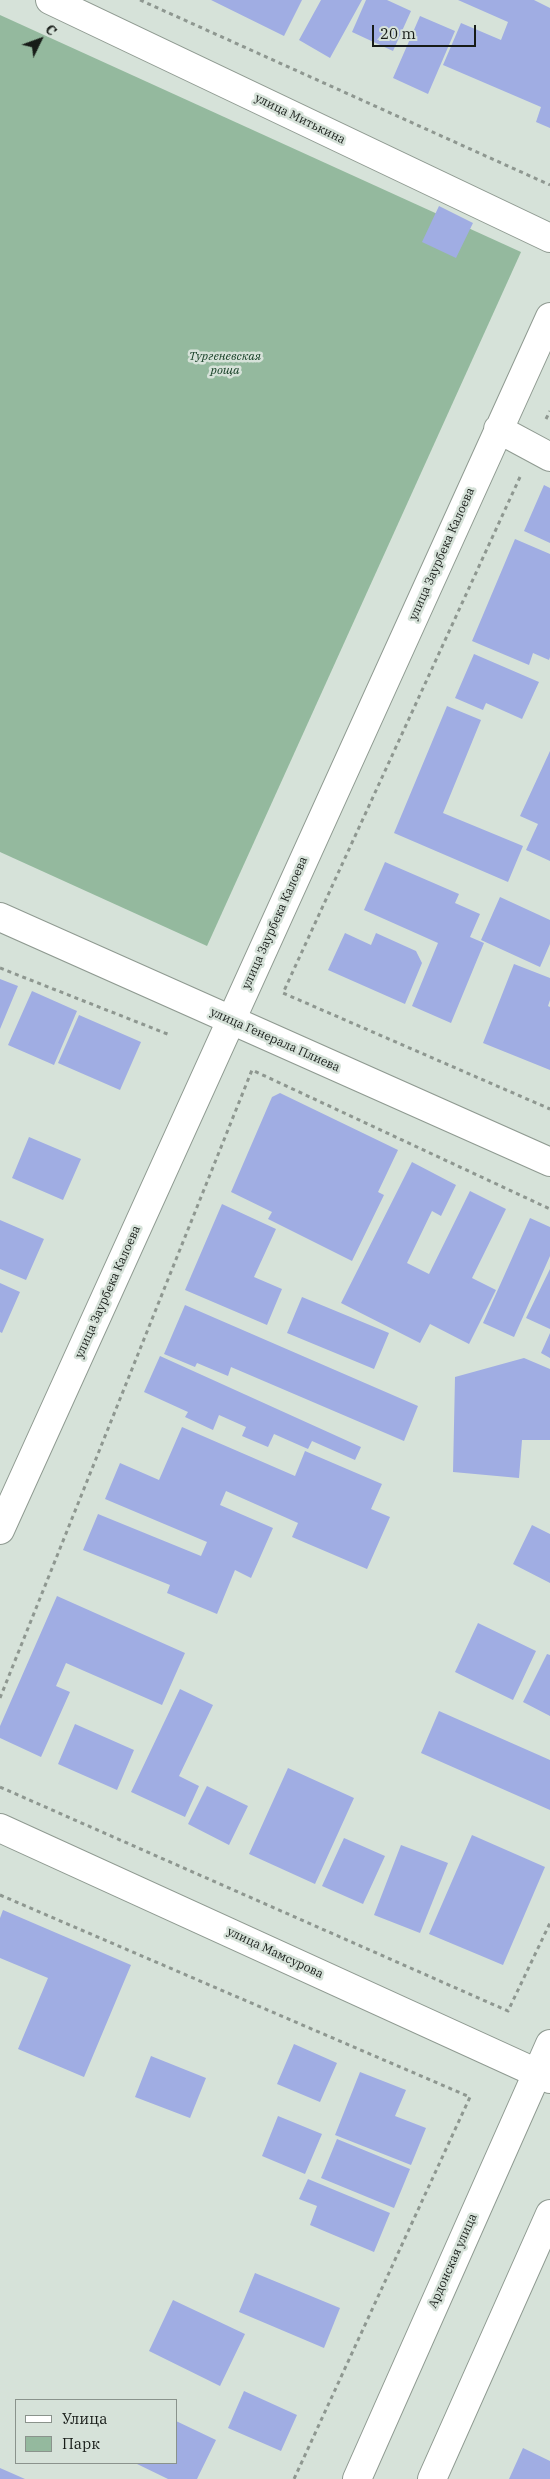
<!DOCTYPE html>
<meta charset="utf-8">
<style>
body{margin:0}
#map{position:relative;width:550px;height:2479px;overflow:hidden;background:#d6e2d9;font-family:"IBM Plex Serif",serif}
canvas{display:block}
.legend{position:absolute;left:15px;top:2399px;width:162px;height:65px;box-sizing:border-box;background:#d6e2d9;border:1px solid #8a938c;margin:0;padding:6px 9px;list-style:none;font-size:15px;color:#171c18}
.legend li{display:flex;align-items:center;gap:10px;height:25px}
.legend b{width:25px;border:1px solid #8a938c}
.north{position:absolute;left:15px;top:15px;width:50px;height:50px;-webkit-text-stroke:4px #d6e2d9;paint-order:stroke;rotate:48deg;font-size:14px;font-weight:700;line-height:20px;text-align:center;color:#171c18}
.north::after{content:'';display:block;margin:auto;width:18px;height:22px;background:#171c18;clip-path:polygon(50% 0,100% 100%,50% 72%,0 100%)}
.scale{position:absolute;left:372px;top:25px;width:104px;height:22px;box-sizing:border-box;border:2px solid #171c18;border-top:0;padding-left:6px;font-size:15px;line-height:18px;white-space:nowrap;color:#171c18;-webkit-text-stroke:4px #d6e2d9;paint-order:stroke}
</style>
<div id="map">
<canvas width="550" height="2479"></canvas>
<ul class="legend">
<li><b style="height:6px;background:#fff"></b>Улица</li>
<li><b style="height:14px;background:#94b99e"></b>Парк</li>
</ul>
<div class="north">С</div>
<div class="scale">20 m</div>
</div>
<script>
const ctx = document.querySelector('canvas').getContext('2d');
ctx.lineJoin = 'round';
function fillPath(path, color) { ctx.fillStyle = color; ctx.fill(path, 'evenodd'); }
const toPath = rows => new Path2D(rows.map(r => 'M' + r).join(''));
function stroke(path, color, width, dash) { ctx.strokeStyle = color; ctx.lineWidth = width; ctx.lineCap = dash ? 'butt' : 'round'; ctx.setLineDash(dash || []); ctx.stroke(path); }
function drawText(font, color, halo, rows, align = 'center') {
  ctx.font = font + ' "IBM Plex Serif",serif'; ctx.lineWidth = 5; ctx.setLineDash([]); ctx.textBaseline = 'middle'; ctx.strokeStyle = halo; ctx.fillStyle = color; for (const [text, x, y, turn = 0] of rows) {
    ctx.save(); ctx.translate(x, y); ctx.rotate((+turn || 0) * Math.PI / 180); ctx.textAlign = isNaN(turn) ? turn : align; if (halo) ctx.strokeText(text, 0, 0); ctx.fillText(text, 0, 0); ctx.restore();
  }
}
fillPath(toPath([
 [0,15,521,252,207,946,0,852]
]), '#94b99e');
fillPath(toPath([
 [211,0,302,0,284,36],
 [321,0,362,0,330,58,299,40],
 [366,0,387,0,411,11,393,51,352,32],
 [458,0,534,0,550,8,550,128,536,122,541,107,443,65,461,23,501,40,508,22],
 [420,16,455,31,428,94,393,78],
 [439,206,473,223,456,258,422,242],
 [544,485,550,488,550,543,524,531],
 [515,539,550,554,550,657,549,660,533,653,529,665,472,641],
 [474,654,539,682,522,719,486,703,483,710,455,698],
 [447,706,481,720,443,813,523,846,508,882,394,833],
 [550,751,550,861,526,850,538,824,520,816],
 [385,862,459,894,455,903,480,914,470,937,484,943,451,1023,412,1006,438,943,364,910],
 [500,897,550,920,550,944,540,967,481,940],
 [345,933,371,945,376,933,416,951,422,963,405,1004,328,970],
 [514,964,550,978,550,1000,548,1006,550,1007,550,1070,483,1043],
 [0,979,18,986,0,1029],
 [32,991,77,1011,54,1065,8,1045],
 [79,1015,141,1042,120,1090,58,1063],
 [280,1093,398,1150,378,1192,384,1195,352,1261,268,1219,272,1212,231,1192,272,1097],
 [29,1137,81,1159,63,1200,12,1178],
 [412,1162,456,1185,441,1216,432,1211,407,1263,429,1274,470,1191,506,1209,472,1278,496,1290,469,1344,430,1324,420,1343,341,1303],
 [222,1204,276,1229,254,1277,282,1289,267,1325,185,1290],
 [530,1218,550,1227,550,1256,514,1337,483,1323],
 [0,1220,44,1239,26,1280,0,1269],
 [550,1269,550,1329,526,1318],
 [0,1283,20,1292,2,1333,0,1332],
 [302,1297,389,1333,374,1369,287,1333],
 [185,1305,418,1406,404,1441,231,1367,228,1376,197,1363,195,1367,164,1354],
 [550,1333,550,1358,541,1353],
 [160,1356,361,1447,355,1460,312,1441,308,1449,274,1434,268,1447,242,1436,246,1427,219,1415,213,1430,185,1417,188,1412,144,1392],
 [524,1358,550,1369,550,1440,522,1440,519,1478,453,1472,455,1377],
 [182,1427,295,1476,305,1451,382,1484,371,1509,390,1517,367,1569,292,1537,298,1523,226,1491,220,1505,273,1528,251,1578,235,1570,217,1614,167,1593,170,1585,83,1550,98,1514,201,1556,207,1542,105,1499,120,1463,159,1480],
 [532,1525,550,1534,550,1583,513,1564],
 [57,1596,185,1653,162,1705,66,1663,56,1686,70,1692,41,1757,0,1738,0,1726],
 [478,1623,536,1651,513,1700,455,1672],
 [547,1654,550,1655,550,1716,523,1702],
 [180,1689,213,1705,179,1776,199,1786,185,1817,131,1792],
 [439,1711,550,1760,550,1810,421,1753],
 [75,1724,134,1750,117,1790,58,1764],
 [288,1768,354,1798,315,1884,249,1854],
 [207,1786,248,1806,229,1845,188,1824],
 [472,1835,545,1867,503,1965,429,1934],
 [344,1838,385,1856,363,1904,322,1886],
 [401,1845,448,1863,420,1933,374,1915],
 [3,1910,131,1965,84,2077,18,2049,48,1978,0,1958,0,1918],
 [294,2044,337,2063,320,2102,277,2084],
 [151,2056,206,2078,190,2118,135,2097],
 [360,2072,406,2090,395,2116,426,2128,411,2165,335,2135],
 [278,2116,322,2134,305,2174,262,2156],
 [337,2139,410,2169,394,2208,321,2178],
 [308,2179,390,2213,374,2252,310,2225,317,2206,299,2199],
 [255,2273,340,2308,324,2348,239,2312],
 [173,2300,245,2334,220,2386,149,2351],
 [244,2391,297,2415,281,2451,228,2428],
 [176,2421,216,2440,197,2479,168,2479,135,2463,176,2463],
 [523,2448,550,2461,550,2479,509,2479],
 [0,2468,25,2479,0,2479]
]), '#a0ade3');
const minor = toPath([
 [50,0,550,238],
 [498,429,550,457],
 [0,1530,550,317],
 [0,1828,550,2079]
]);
const tertiary = toPath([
 [0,917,550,1162]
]);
const secondary = toPath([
 [357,2479,550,2044],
 [432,2479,550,2214]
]);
stroke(minor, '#8f9a91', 30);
stroke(tertiary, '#8f9a91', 30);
stroke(secondary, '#8f9a91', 30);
stroke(toPath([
 [140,0,550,185],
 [546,419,550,411],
 [520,477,283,993,550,1109],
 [0,968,170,1035],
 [0,1698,252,1070,550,1209],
 [0,1787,508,2011,550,1923],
 [0,1895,470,2097,294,2479]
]), '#8e9790', 3, [4, 4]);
stroke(minor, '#fff', 28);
stroke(tertiary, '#fff', 28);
stroke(secondary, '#fff', 28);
drawText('12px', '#171c18', '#d6e2d9', [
 ["улица Митькина",300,119,26],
 ["улица Заурбека Калоева",442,554,-66],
 ["улица Заурбека Калоева",275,923,-66],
 ["улица Генерала Плиева",275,1040,24],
 ["улица Заурбека Калоева",108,1292,-66],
 ["улица Мамсурова",275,1953,25],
 ["Ардонская улица",453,2261,-66]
]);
drawText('italic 12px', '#113b21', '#d6e2d9', [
 ["Тургеневская",225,357],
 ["роща",225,371]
]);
</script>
